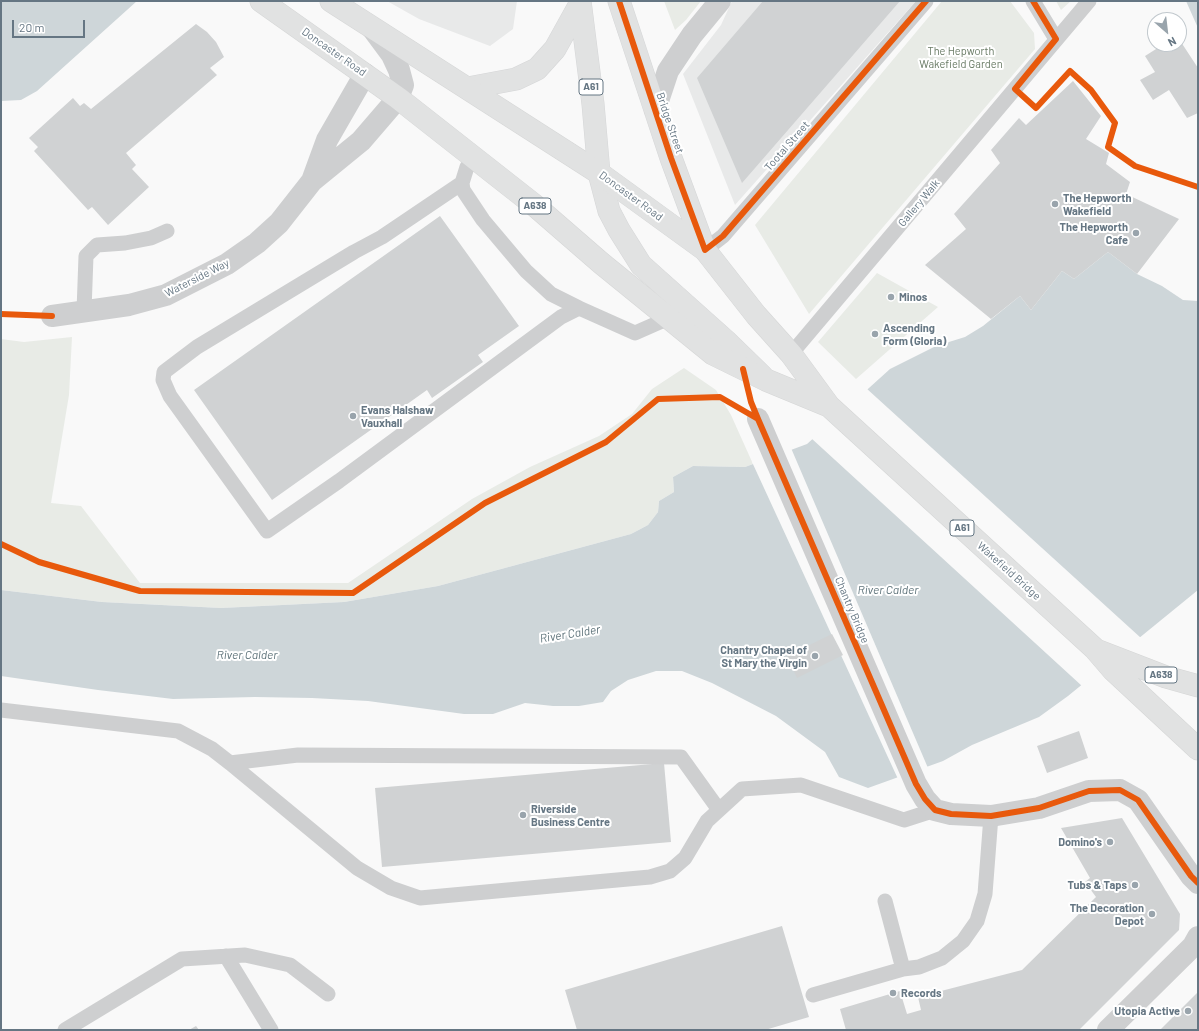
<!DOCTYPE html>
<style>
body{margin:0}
#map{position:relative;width:1199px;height:1031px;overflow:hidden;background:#f9f9f9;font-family:Barlow,sans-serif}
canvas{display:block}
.frame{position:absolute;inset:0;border:2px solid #657683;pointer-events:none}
.north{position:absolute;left:1147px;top:12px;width:40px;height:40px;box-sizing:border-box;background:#fff;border:1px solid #c1c8cd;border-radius:50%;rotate:152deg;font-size:11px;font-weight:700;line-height:16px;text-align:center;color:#657683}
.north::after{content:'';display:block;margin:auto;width:14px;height:18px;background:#99a4ac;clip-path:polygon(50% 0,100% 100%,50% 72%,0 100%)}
.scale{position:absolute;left:12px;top:20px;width:73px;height:18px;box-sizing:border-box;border:2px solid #657683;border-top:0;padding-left:5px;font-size:12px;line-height:14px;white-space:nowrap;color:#657683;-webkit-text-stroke:3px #fff;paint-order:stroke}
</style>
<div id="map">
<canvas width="1199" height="1031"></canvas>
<div class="frame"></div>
<div class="north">N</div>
<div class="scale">20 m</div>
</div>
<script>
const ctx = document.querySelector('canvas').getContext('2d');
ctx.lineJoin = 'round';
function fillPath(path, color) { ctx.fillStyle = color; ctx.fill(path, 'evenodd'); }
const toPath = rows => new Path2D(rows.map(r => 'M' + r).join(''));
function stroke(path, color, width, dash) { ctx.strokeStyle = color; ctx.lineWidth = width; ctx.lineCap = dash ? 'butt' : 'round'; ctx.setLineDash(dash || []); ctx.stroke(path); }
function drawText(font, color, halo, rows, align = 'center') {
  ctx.font = font + ' Barlow,sans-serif'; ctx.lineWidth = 4; ctx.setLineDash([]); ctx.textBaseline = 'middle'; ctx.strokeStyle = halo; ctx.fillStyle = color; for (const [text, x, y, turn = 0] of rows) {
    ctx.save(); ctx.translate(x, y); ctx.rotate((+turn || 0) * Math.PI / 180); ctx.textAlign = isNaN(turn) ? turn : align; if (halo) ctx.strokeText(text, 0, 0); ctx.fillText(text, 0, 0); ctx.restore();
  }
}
fillPath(toPath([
 [387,1,517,1,513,29,490,46,419,19],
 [732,1,916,1,735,205,683,74,721,25]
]), '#e8e9e9');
fillPath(toPath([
 [664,1,701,1,686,20,675,30],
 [942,1,1010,1,1034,33,1035,49,809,314,755,225],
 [1056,1,1071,1,1061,10],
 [877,273,938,307,856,379,818,342],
 [72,337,69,395,51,503,81,506,140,583,348,583,472,499,530,467,599,436,632,414,652,389,684,368,716,390,731,415,753,464,745,467,693,466,673,477,674,492,659,501,658,512,648,525,631,534,438,586,344,602,221,608,102,602,1,590,1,339,24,342]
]), '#e8ebe6');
fillPath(toPath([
 [1,1,137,1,37,91,21,100,1,101],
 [1186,1,1198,1,1198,28],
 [1108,252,1137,274,1162,286,1183,300,1198,301,1198,590,1068,696,1039,717,972,745,943,761,868,788,839,777,825,752,776,716,712,683,682,671,656,671,628,680,611,691,603,702,579,706,553,706,525,703,493,714,464,714,368,701,312,698,255,697,173,699,98,690,1,676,1,590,102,602,221,608,344,602,438,586,631,534,648,525,658,512,659,501,674,492,673,477,693,466,745,467,807,444,890,369,936,346,965,337,983,326,1020,296,1031,310,1062,271,1074,279]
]), '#ced6d9');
fillPath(toPath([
 [866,388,1141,638,1082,686,811,438],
 [791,448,928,768,898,779,752,462]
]), '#f9f9f9');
fillPath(toPath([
 [763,1,900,1,742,183,697,78],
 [196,24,207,32,216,42,224,57,210,68,217,75,126,153,136,165,132,169,149,187,108,225,92,207,88,210,34,151,38,147,29,138,73,98,80,106,84,103,91,109],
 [1179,39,1198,68,1198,113,1187,118,1169,90,1153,100,1140,80,1155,72,1145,56,1164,44,1179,44],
 [1073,81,1101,116,1086,139,1109,153,1106,164,1130,182,1126,194,1179,219,1137,274,1108,252,1074,279,1062,271,1031,310,1020,296,991,319,925,265,966,229,954,214,1000,163,991,150,1019,118,1026,125],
 [440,216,519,326,478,355,483,362,432,398,427,390,272,500,194,390],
 [832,634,843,655,797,678,787,656],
 [1079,731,1088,758,1047,773,1037,746],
 [664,763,671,842,382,867,375,788],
 [1122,818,1180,914,1179,930,1079,1030,846,1030,840,1009,900,991,907,1014,921,1010,918,997,1022,970,1096,897,1085,882,1090,878,1061,828],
 [782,926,809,1017,765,1030,577,1030,565,990],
 [1198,992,1198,1030,1160,1030],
 [196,1026,199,1030,189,1030]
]), '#d0d2d3');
const primary = toPath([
 [580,1,593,104,599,173,609,211,619,230,641,265,726,341,762,376],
 [619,1,671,158,705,250],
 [468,88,516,79,537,69,555,49,580,4]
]);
const highway = toPath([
 [261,1,398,98,533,204,601,263,713,354,766,380,829,406],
 [331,1,599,173,705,250,756,315,791,354,829,406,1095,649,1113,670,1198,749],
 [1096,650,1166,677,1198,686]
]);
stroke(primary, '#d5d6d7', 23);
stroke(highway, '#d5d6d6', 23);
stroke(toPath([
 [1033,1,1056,39],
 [476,159,467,167,462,183,463,190,483,220,526,271,551,294,579,308],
 [462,183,382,237,354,252,197,347,164,372,163,380,170,396,267,531,339,481,561,317,579,308,635,333,669,318],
 [705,250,723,236,926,1],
 [84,311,86,256,97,245,125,243,151,238,167,231],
 [791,354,1089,1],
 [1,710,178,731,212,749,230,763,357,868,391,888,420,898,650,877,670,871,685,858,707,821,742,789,801,785,904,820,935,810],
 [230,763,298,755,681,757,719,810],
 [885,901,903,969],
 [226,956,271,1030],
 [813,995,903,969,919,967,942,958,963,941,977,921,985,894,991,816],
 [65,1030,182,959,245,955,290,965,328,994]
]), '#cecfd0', 15);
stroke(toPath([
 [655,110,668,71,692,35,720,1],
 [312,181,327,140,365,74],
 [52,316,129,305,166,295,227,264,257,243,279,223,312,181,361,141,398,98,403,85,399,70,392,55,372,28],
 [758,419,916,784,925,799,935,810,951,814,991,816,1039,808,1089,791,1120,790,1138,800,1191,876,1198,883],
 [1108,1030,1193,946,1198,937]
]), '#cecfd0', 22);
stroke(primary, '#e1e2e2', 22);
stroke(highway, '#e1e2e2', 22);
stroke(toPath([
 [619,1,671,158,705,250,723,236,926,1],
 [1033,1,1056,39,1015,89,1036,108,1070,71,1091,90,1115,123,1108,147,1135,166,1198,187],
 [1,314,52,316],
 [743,369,751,402,758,419,916,784,925,799,935,810,951,814,991,816,1039,808,1089,791,1120,790,1138,800,1191,876,1198,883],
 [1,544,39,562,140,591,353,593,485,503,606,442,658,399,720,397,758,419]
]), '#e8590c', 6);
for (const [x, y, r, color] of [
 [1055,204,4,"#99a4ac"],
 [1136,233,4,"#99a4ac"],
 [891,297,4,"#99a4ac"],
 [875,334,4,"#99a4ac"],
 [353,416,4,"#99a4ac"],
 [815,656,4,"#99a4ac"],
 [523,815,4,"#99a4ac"],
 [1110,842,4,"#99a4ac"],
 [1135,885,4,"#99a4ac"],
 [1152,914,4,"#99a4ac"],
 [893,993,4,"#99a4ac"],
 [1188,1011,4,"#99a4ac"]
]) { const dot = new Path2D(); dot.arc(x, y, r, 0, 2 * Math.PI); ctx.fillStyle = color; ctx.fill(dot); stroke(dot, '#fff', 1.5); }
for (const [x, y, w] of [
 [591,87,24],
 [535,206,32],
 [962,528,24],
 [1161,675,32]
]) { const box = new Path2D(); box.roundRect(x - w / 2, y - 8, w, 16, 3); ctx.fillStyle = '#fff'; ctx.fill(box); stroke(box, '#657683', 1); }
drawText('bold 10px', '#657683', null, [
 ["A61",591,87],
 ["A638",535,206],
 ["A61",962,528],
 ["A638",1161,675]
]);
drawText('11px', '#687a64', '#fff', [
 ["The Hepworth",961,51],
 ["Wakefield Garden",961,64]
]);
drawText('11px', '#657683', '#fff', [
 ["Doncaster Road",334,52,35],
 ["Bridge Street",670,123,71],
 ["Tootal Street",787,146,-49],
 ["Doncaster Road",631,196,36],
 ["Gallery Walk",919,203,-50],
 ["Waterside Way",197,278,-27],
 ["Wakefield Bridge",1009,571,42],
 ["Chantry Bridge",852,610,67]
]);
drawText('bold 11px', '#657683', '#fff', [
 ["The Hepworth",1063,198],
 ["Wakefield",1063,211],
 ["The Hepworth",1128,227,"right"],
 ["Cafe",1128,240,"right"],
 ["Minos",899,297],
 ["Ascending",883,328],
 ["Form (Gloria)",883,341],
 ["Evans Halshaw",361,410],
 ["Vauxhall",361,423],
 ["Chantry Chapel of",807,650,"right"],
 ["St Mary the Virgin",807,663,"right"],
 ["Riverside",531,809],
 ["Business Centre",531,822],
 ["Domino's",1102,842,"right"],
 ["Tubs & Taps",1127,885,"right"],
 ["The Decoration",1144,908,"right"],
 ["Depot",1144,921,"right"],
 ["Records",901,993],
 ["Utopia Active",1180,1011,"right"]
], 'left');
drawText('italic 12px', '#60757c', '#fff', [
 ["River Calder",888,590],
 ["River Calder",570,634,-9],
 ["River Calder",247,655]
]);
</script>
